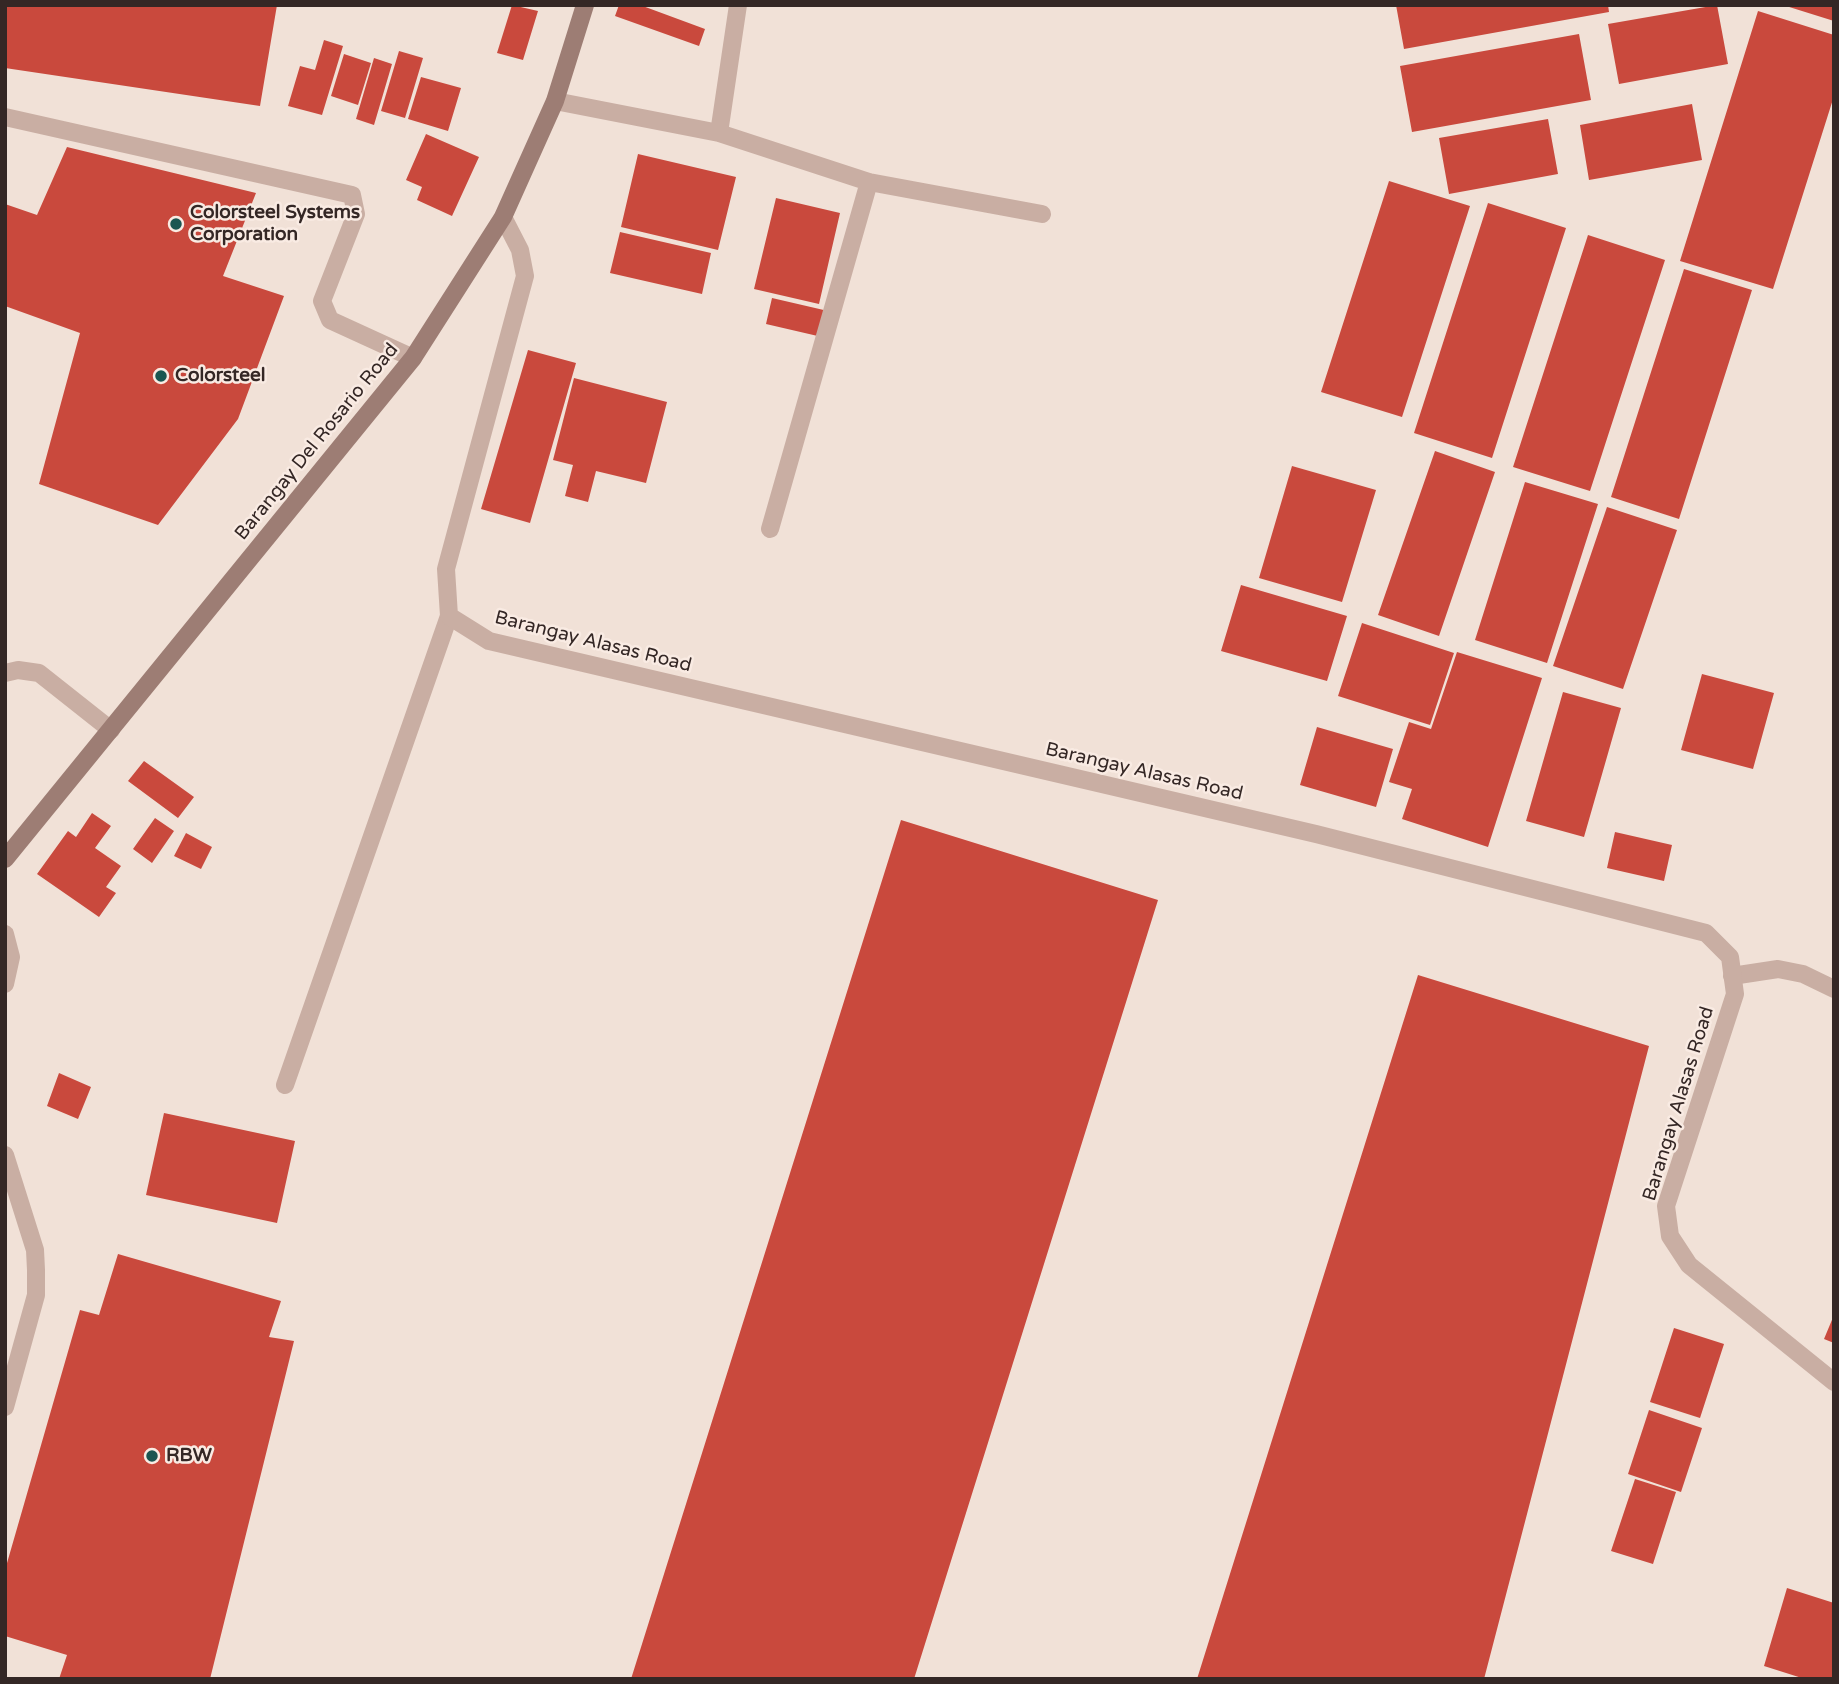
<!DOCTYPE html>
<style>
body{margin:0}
#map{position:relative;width:1839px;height:1684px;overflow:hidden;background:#f1e1d7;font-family:"Varela Round",sans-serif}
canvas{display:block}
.frame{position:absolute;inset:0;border:7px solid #342725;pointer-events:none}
</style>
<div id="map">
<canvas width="1839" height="1684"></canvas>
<div class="frame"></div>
</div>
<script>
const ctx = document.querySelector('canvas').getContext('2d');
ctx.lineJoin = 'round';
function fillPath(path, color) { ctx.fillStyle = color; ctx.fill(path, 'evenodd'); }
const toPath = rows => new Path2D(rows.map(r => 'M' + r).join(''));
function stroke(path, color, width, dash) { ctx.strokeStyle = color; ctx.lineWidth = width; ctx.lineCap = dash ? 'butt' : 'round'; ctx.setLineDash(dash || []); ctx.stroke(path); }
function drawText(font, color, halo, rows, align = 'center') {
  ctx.font = font + ' "Varela Round",sans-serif'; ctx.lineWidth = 5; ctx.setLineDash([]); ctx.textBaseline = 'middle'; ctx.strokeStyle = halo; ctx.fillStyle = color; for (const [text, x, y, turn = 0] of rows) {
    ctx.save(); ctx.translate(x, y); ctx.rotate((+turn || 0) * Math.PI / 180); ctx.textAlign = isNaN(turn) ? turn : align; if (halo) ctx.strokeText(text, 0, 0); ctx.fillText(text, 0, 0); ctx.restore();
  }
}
fillPath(toPath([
 [5,5,277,5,260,106,5,68],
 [512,5,538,11,523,60,497,53],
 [619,5,640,5,705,29,699,46,615,16],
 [1396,5,1608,5,1609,12,1404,49],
 [1717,5,1728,64,1619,84,1608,24],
 [1786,5,1834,5,1834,21,1786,6],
 [1758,11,1834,35,1834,96,1773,289,1680,261],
 [1579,34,1591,100,1412,132,1400,66],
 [324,40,343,46,322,115,288,106,300,66,315,70],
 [399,51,423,58,405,118,381,111],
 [344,54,371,63,358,105,331,96],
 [374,58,392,64,374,125,356,119],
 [421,77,461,88,448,131,408,119],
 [1692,104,1702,160,1589,180,1580,125],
 [1548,119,1558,174,1449,194,1439,138],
 [426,134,479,157,452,216,417,200,422,187,406,180],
 [67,147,256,193,223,276,284,296,238,419,158,525,39,484,80,333,5,306,5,204,37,215],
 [638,154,736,177,718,250,621,227],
 [1389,181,1470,206,1402,417,1321,392],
 [776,198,840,213,819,304,754,289],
 [1488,203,1566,228,1492,458,1414,433],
 [620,232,711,253,702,294,610,273],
 [1588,235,1665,260,1590,491,1513,467],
 [1684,269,1752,290,1679,519,1611,497],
 [772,298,828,311,822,337,766,324],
 [528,350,576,363,530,523,481,509],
 [574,378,667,402,646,483,596,471,588,502,565,496,573,465,553,460],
 [1435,451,1495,472,1439,636,1378,615],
 [1292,466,1376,490,1342,602,1259,578],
 [1525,482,1598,504,1547,663,1475,640],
 [1607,507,1677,530,1623,689,1553,666],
 [1241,585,1347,616,1327,681,1221,651],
 [1362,623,1454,653,1430,725,1338,696],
 [1457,652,1542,678,1488,847,1402,819,1412,789,1389,782,1409,722,1431,729],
 [1702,674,1774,693,1753,769,1681,750],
 [1563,692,1621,708,1584,837,1526,821],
 [1317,727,1393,749,1376,807,1300,785],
 [144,761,194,797,178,818,128,781],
 [92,813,111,826,95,848,121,866,106,887,116,893,99,917,37,874,68,831,76,837],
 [155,818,174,831,152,863,133,849],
 [901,820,1158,900,914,1679,631,1679],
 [1615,832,1672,845,1664,881,1607,868],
 [186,833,212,847,201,869,174,856],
 [1418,975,1649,1046,1484,1679,1197,1679],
 [59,1073,91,1087,78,1119,47,1106],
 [164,1113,295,1141,277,1223,146,1195],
 [118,1254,281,1301,269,1337,294,1341,210,1679,59,1679,67,1655,5,1636,5,1570,80,1310,99,1315],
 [1834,1315,1834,1343,1824,1339],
 [1674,1328,1724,1344,1700,1418,1650,1402],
 [1649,1410,1702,1428,1681,1492,1628,1474],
 [1635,1479,1676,1492,1653,1564,1611,1551],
 [1787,1588,1834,1603,1834,1679,1805,1679,1764,1666]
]), '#c9493d');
stroke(toPath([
 [555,101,719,133,869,182,1042,214],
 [5,117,352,195,356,214,322,301,330,320,413,358],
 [719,133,738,5],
 [770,529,869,182],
 [5,673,18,670,39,673,111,730],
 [5,934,11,957,5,984],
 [285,1085,449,616],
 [5,1155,35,1250,36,1270,36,1295,5,1407]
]), '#c9aea3', 18);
stroke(toPath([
 [1732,976,1778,969,1803,974,1834,989]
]), '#c9aea3', 18);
stroke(toPath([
 [503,217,520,250,525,276,446,569,449,616,489,641,1316,834,1706,933,1730,957,1735,994,1666,1206,1670,1236,1689,1265,1834,1382]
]), '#c9aea3', 18);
stroke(toPath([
 [5,859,413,358,503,217,555,101,585,5]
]), '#9d7d74', 18);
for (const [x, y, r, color] of [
 [176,224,7,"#1a5651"],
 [161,376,7,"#1a5651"],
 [152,1456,7,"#1a5651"]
]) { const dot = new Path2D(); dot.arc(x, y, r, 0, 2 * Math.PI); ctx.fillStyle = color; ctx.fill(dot); stroke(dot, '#f9ebe3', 2.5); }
drawText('bold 19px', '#342725', '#f9ebe3', [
 ["Colorsteel Systems",190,213],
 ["Corporation",190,235],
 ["Colorsteel",175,376],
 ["RBW",166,1456]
], 'left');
drawText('19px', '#342725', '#f9ebe3', [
 ["Barangay Del Rosario Road",317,442,-51],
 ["Barangay Alasas Road",593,642,14],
 ["Barangay Alasas Road",1144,772,13],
 ["Barangay Alasas Road",1679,1104,-73]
]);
</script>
